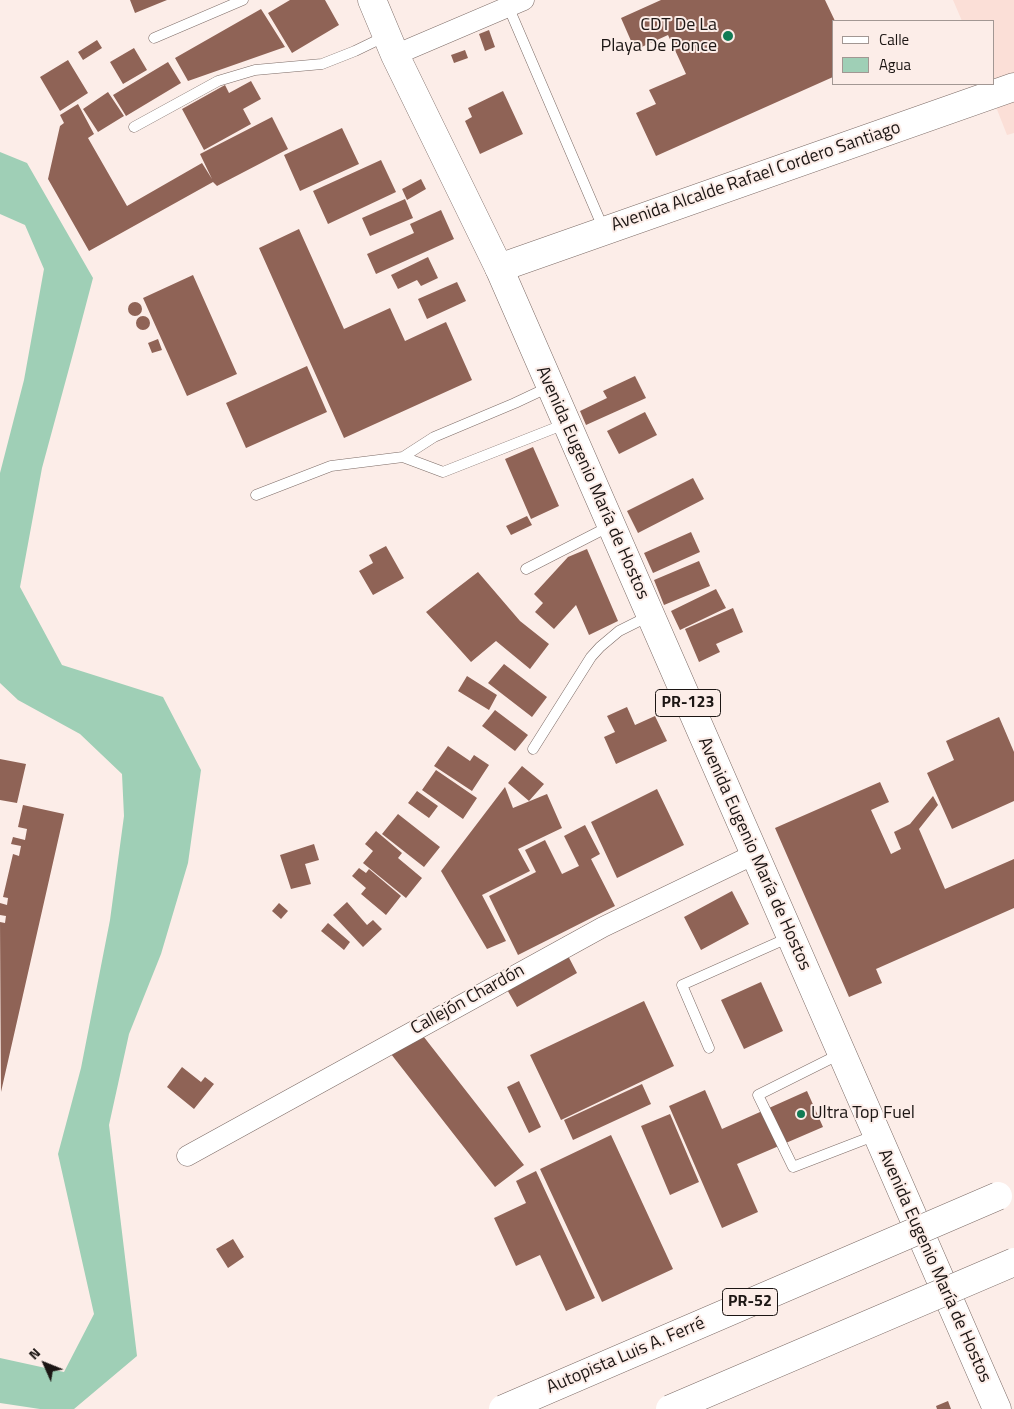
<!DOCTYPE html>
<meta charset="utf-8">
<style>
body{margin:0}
#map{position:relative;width:1014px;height:1409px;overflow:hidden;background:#fcede8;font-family:"Titillium Web",sans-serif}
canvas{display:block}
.legend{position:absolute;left:832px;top:20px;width:162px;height:65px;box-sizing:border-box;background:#fcede8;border:1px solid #a29793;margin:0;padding:6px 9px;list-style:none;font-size:15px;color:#1c1614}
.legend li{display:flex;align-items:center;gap:10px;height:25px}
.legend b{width:25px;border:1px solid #a29793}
.north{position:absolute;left:20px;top:1339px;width:50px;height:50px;-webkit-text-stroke:4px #fcede8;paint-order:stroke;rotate:314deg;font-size:14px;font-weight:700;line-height:20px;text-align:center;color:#1c1614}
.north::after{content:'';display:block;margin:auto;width:18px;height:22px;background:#1c1614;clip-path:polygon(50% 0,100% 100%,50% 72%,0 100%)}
</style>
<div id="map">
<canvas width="1014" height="1409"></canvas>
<ul class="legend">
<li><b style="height:6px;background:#fff"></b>Calle</li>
<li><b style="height:14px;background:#9fcfb6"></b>Agua</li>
</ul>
<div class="north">N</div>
</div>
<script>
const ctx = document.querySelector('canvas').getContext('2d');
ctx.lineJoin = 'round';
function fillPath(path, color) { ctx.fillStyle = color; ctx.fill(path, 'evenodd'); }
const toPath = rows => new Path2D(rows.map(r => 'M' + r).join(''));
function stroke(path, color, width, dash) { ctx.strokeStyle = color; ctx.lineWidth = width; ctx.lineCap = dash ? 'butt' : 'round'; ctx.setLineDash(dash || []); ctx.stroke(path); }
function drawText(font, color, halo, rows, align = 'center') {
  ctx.font = font + ' "Titillium Web",sans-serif'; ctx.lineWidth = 4; ctx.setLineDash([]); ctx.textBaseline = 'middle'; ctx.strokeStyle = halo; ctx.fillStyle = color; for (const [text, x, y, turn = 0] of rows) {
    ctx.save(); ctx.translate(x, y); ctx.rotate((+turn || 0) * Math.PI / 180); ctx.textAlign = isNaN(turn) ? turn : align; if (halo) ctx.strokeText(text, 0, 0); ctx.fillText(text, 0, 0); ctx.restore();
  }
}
fillPath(toPath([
 [953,0,1014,0,1014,133,1007,135,987,84,993,84,993,21,962,21]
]), '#fbdfd7');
fillPath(toPath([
 [0,152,27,163,93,278,74,350,42,468,20,587,62,665,163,697,201,770,188,863,161,954,129,1034,109,1125,137,1356,74,1409,40,1409,0,1403,0,1358,64,1372,94,1314,58,1154,81,1068,110,920,124,816,122,774,80,734,18,700,0,683,0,473,24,380,44,269,25,225,0,214]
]), '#9fcfb6');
fillPath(toPath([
 [130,0,167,0,135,13],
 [290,0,325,0,339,25,292,53,268,13],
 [661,0,825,0,835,21,833,21,833,77,656,156,636,113,656,104,649,90,686,74,668,35,635,50,621,18],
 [261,9,285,47,188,81,175,58],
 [489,30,495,47,485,51,479,34],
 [97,40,102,48,83,60,78,52],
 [134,48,147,70,123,84,110,62],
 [465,50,468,58,454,63,451,55],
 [68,60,88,93,60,111,40,77],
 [168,62,181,83,126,116,113,95],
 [251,81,261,99,243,109,251,124,204,150,182,109,225,85,229,93],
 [503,91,523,134,480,154,465,121,472,117,468,108],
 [108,92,124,116,98,132,83,109],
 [78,104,94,134,88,138,127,206,202,163,212,179,200,154,272,117,288,149,217,186,213,182,89,251,48,179,60,126,64,123,60,115],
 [342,128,359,164,300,191,284,155],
 [381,160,396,192,328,224,313,191],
 [421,179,426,189,407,200,402,189],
 [405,199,413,218,370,236,362,218],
 [441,210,454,239,376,274,367,254,414,233,410,224],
 [299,229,344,329,390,308,405,341,446,322,472,380,344,438,259,248],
 [428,257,438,278,421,286,417,280,398,289,391,275],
 [193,275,237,374,187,396,143,298],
 [457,282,466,301,427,319,418,299],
 '128 309a7 7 0 1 1 14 0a7 7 0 1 1-14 0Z',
 '136 323a7 7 0 1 1 14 0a7 7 0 1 1-14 0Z',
 [158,339,162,350,152,353,148,343],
 [307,366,327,412,246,448,226,403],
 [635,376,646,398,586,425,580,411,607,398,603,391],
 [645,412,657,435,619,454,607,431],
 [533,447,559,506,531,519,505,459],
 [693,478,704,499,638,533,627,511],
 [527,516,532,525,511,535,506,526],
 [691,532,700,552,653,573,644,553],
 [386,546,404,578,373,595,359,571,373,563,369,555],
 [587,549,618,621,589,635,576,605,554,629,535,612,543,603,534,594,568,557],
 [699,561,710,586,664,605,654,580],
 [478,572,520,621,549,644,530,669,496,641,471,662,426,612],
 [716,589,726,608,680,630,671,611],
 [733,608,743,632,716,644,720,652,699,662,685,629],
 [504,664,547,697,532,717,488,683],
 [467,676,497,695,489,710,458,691],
 [627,707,635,725,655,716,667,741,616,764,604,737,615,732,607,716],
 [495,710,528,735,515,751,482,726],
 [999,717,1014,752,1014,801,952,829,927,773,954,760,946,741],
 [448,746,470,761,474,755,489,765,472,791,434,766],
 [0,759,26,764,17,803,0,800],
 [522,766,544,784,529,801,508,783],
 [436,770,477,798,463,819,422,790],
 [880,782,889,802,871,810,891,854,901,849,894,832,910,824,933,796,938,805,919,829,945,889,1014,859,1014,908,876,969,882,983,849,997,775,828],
 [505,787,513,808,547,794,562,828,518,849,530,871,482,895,506,941,487,949,441,871],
 [657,789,684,845,617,878,591,822],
 [417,791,438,806,429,818,408,803],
 [23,805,64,814,1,1092,0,922,5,923,6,916,0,915,0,903,7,905,8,898,3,897,13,854,19,856,21,846,11,844,13,837,25,840,27,829,18,827],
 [398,814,440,847,424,867,382,834],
 [585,825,600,854,591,859,615,906,518,955,489,896,536,872,525,850,545,840,562,874,579,866,564,836],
 [376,831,402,853,398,858,422,878,406,898,363,863,373,851,365,844],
 [314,844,319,860,305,864,311,884,291,889,280,855],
 [359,868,366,873,369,869,401,896,386,915,361,894,366,888,352,876],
 [732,891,749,924,701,950,684,917],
 [347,902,367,925,373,920,382,929,363,947,333,915],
 [279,903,288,911,281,919,272,911],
 [328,923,350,942,344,950,321,931],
 [566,952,577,973,517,1007,505,986],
 [761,982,783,1031,744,1049,721,1000],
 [644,1001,674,1066,561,1120,530,1055],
 [420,1032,524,1165,495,1187,391,1054],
 [182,1067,201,1082,205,1077,214,1084,194,1109,167,1087],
 [519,1081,541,1127,529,1133,507,1087],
 [642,1084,651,1104,573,1140,564,1120],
 [705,1090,722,1129,807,1091,823,1127,737,1164,758,1212,722,1228,669,1106],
 [670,1114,699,1182,670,1195,641,1126],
 [611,1135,673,1269,602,1302,540,1169],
 [536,1171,595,1298,566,1311,540,1255,516,1266,494,1218,526,1203,516,1181],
 [233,1239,244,1257,228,1268,216,1249],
 [948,1401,951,1409,937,1409,936,1406]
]), '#8f6356');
const lane = toPath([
 [508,6,604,230],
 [154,38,243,0],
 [134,127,218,81,255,70,322,64,355,51,386,36],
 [403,457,443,472,565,424],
 [256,495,331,466,403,457,434,437,515,403,549,387],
 [526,569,610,526],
 [533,749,591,657,600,647,619,631,649,616],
 [709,1048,682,985,790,937],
 [840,1054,758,1095,793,1167,876,1135]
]);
const street = toPath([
 [395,55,524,0],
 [187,1156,603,927,755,854]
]);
const secondary = toPath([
 [499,268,1014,87]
]);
const primary = toPath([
 [372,0,395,55,499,268,997,1409]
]);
stroke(lane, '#7c6b66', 11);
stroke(street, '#7c6b66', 21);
stroke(secondary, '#7c6b66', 29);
stroke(primary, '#7c6b66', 29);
stroke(lane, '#fff', 10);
stroke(street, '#fff', 20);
stroke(secondary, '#fff', 28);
stroke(primary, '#fff', 28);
const highwayBridge = toPath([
 [503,1409,998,1196],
 [670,1409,1014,1262]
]);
stroke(highwayBridge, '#7c6b66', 29, []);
stroke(highwayBridge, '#fff', 28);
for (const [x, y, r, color] of [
 [728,36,6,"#127b55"],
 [801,1114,5,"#127b55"]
]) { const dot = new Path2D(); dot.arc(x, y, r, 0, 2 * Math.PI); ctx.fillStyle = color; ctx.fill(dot); stroke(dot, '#fcede8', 2); }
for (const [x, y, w] of [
 [688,703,65],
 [750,1302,55]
]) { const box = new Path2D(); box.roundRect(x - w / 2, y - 13.5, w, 27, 4); ctx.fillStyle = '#fcede8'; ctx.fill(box); stroke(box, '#1c1614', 1); }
drawText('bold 16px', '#1c1614', null, [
 ["PR-123",688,703],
 ["PR-52",750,1302]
]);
drawText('18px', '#1c1614', '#fcede8', [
 ["CDT De La",717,26],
 ["Playa De Ponce",717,47],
 ["Ultra Top Fuel",811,1114,"left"]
], 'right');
drawText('18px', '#1c1614', '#fcede8', [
 ["Avenida Alcalde Rafael Cordero Santiago",756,177,-19],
 ["Avenida Eugenio María de Hostos",592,483,66],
 ["Avenida Eugenio María de Hostos",754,854,66],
 ["Callejón Chardón",468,1000,-29],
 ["Avenida Eugenio María de Hostos",934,1266,66],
 ["Autopista Luis A. Ferré",626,1356,-23]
]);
</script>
